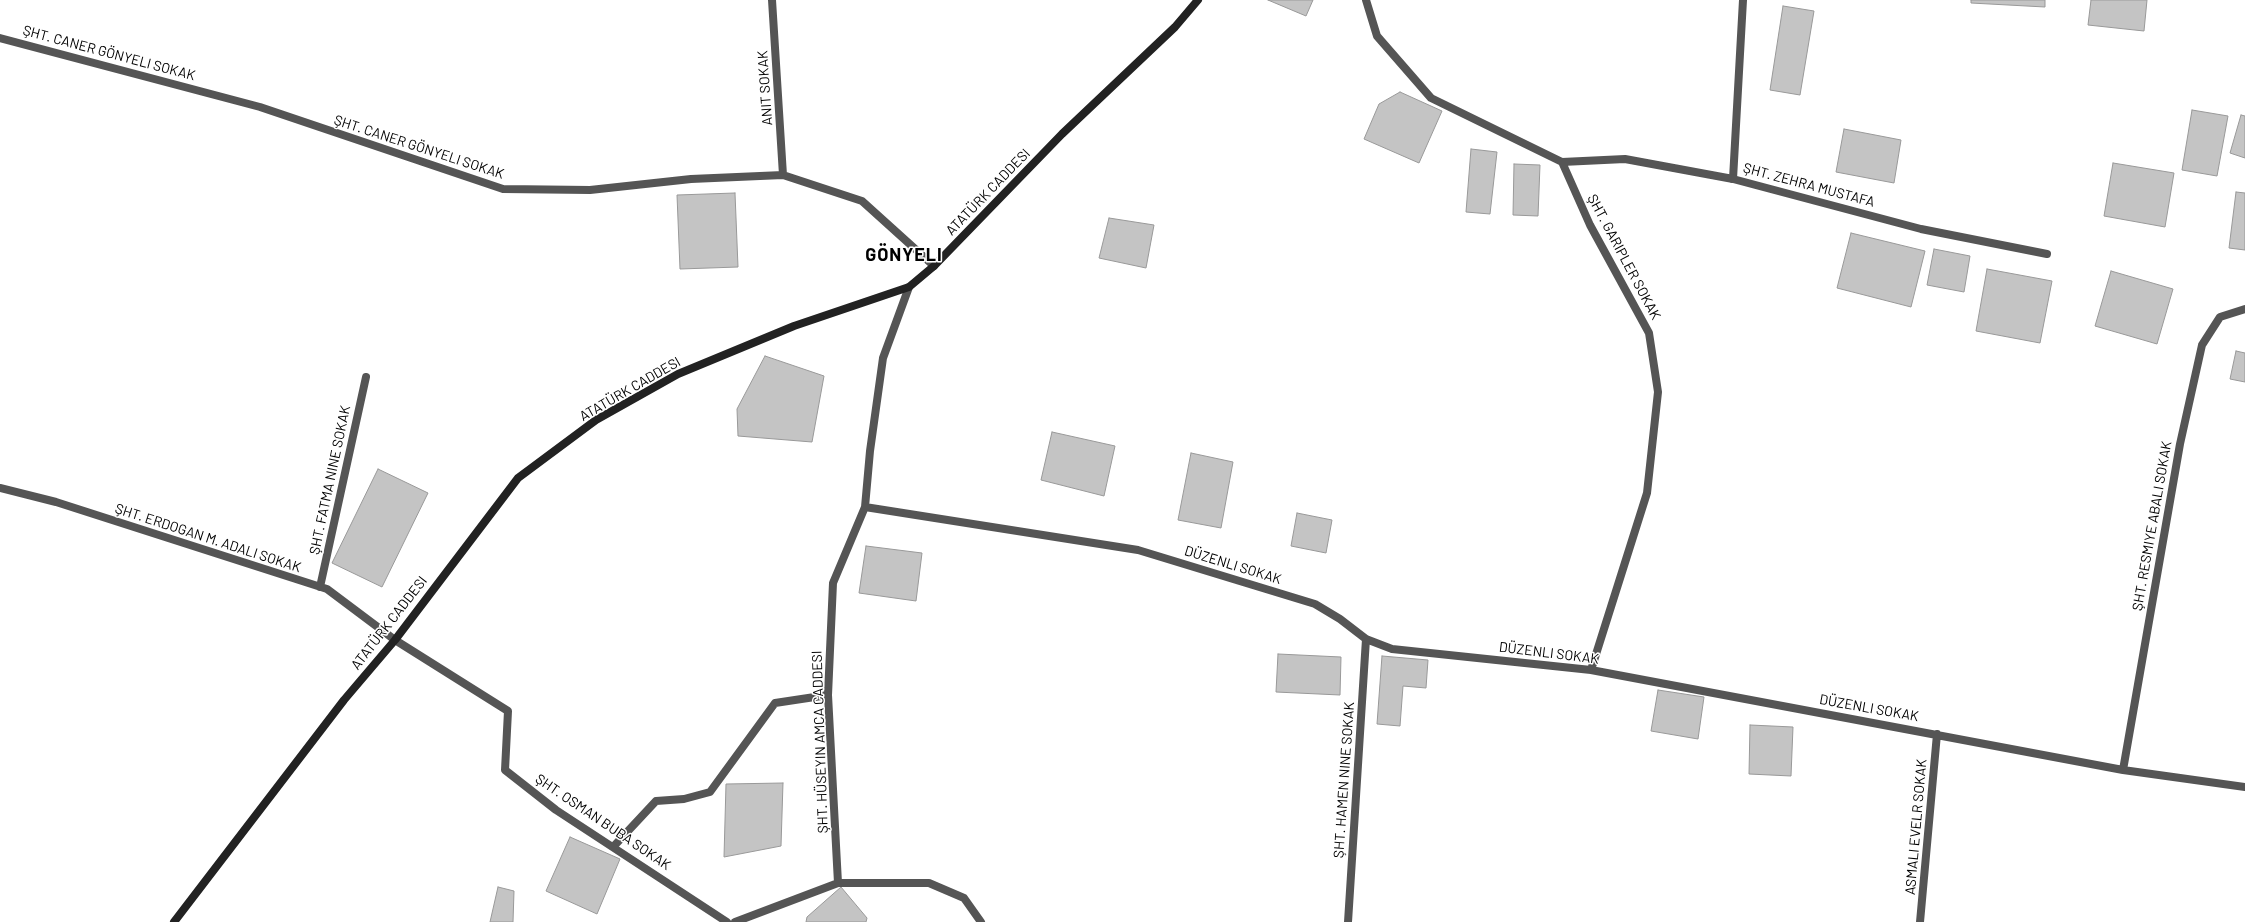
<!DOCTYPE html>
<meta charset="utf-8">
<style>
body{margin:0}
canvas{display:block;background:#fff}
</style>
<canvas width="2245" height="922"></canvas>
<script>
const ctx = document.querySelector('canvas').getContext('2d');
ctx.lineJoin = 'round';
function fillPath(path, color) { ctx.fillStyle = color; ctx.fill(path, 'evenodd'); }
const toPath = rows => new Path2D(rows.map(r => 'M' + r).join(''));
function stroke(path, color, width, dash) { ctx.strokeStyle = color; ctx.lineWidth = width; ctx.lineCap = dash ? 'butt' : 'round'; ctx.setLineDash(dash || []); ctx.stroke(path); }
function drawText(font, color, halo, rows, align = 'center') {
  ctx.font = font + ' Barlow,sans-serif'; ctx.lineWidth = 3; ctx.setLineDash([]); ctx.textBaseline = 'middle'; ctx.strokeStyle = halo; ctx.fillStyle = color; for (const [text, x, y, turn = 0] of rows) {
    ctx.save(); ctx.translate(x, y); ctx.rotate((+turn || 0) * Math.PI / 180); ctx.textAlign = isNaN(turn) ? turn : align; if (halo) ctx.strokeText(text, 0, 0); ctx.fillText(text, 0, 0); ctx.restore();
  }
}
const building = toPath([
 [1268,0,1313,0,1306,16,1268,0],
 [1971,0,2045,0,2045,7,1971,3,1971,0],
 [2091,0,2147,0,2144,31,2088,25,2091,0],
 [1783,6,1814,11,1800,95,1770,90,1783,6],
 [1400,92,1442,111,1419,163,1364,139,1379,104,1400,92],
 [2192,110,2228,116,2217,176,2182,170,2192,110],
 [2241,115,2245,116,2245,158,2230,153,2241,115],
 [1844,129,1901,140,1894,183,1836,172,1844,129],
 [1471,149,1497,152,1490,214,1466,212,1471,149],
 [2113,163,2174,173,2165,227,2104,216,2113,163],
 [1514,164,1540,165,1538,216,1513,215,1514,164],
 [2236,192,2245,193,2245,250,2229,248,2236,192],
 [735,193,738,267,680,269,677,195,735,193],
 [1109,218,1154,225,1146,268,1099,258,1109,218],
 [1851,233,1925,251,1911,307,1837,288,1851,233],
 [1934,249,1970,256,1964,292,1927,285,1934,249],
 [1987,269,2052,281,2040,343,1976,331,1987,269],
 [2111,271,2173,289,2157,344,2095,326,2111,271],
 [2236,351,2245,353,2245,382,2230,379,2236,351],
 [765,356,824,376,812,442,738,436,737,409,765,356],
 [1052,432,1115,446,1104,496,1041,480,1052,432],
 [1191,453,1233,462,1221,528,1178,520,1191,453],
 [378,469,428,493,382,587,332,563,378,469],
 [1297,513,1332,520,1326,553,1291,546,1297,513],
 [866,546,922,553,916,601,859,593,866,546],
 [1278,654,1341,657,1340,695,1276,692,1278,654],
 [1382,656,1428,660,1426,688,1403,686,1400,726,1377,724,1382,656],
 [1658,690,1704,697,1698,739,1651,731,1658,690],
 [1750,725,1793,727,1791,776,1749,774,1750,725],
 [783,783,781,846,724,857,726,784,783,783],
 [570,837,620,859,597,914,546,891,570,837],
 [498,887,514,891,513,922,490,922,498,887],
 [841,887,867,918,866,922,806,922,807,917,841,887]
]);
fillPath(building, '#c4c4c4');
stroke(building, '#999', 1);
stroke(toPath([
 [1733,179,1743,0],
 [614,846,656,801,684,799,710,792,775,703,828,695]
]), '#555', 8);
stroke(toPath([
 [772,0,783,175],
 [1366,0,1377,36,1431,98,1562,162,1590,225,1649,333,1658,392,1647,493,1591,670],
 [0,38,260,107,503,189,590,190,691,179,783,175,862,201,934,266],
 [1562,162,1625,159,1733,179,1921,229,2047,254],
 [0,488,56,502,327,589,395,640,508,711,505,770,556,810,727,922],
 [865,507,1138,550,1315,604,1340,619,1366,639,1392,649,1591,670,2123,770,2245,787],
 [320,587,366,377],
 [2123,770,2180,444,2202,345,2220,317,2245,309],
 [838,883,828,695,833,583,865,507,870,451,883,358,909,287],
 [735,922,838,883,929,883,964,898,981,922],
 [1348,922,1366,639],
 [1920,922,1937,734]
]), '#555', 8);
stroke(toPath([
 [174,922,344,700,395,640,518,478,596,420,678,374,794,326,909,287,934,266,1062,134,1175,27,1198,0]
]), '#222', 8);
drawText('14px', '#000', '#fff', [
 ["ŞHT. CANER GÖNYELI SOKAK",109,53,15],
 ["ANIT SOKAK",765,88,-94],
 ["ŞHT. CANER GÖNYELI SOKAK",419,147,18],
 ["ŞHT. ZEHRA MUSTAFA",1809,185,15],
 ["ATATÜRK CADDESI",988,192,-46],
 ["ŞHT. GARIPLER SOKAK",1624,257,62],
 ["ATATÜRK CADDESI",630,389,-30],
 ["ŞHT. FATMA NINE SOKAK",330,480,-78],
 ["ŞHT. RESMIYE ABALI SOKAK",2152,526,-80],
 ["ŞHT. ERDOGAN M. ADALI SOKAK",208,538,18],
 ["DÜZENLI SOKAK",1233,565,17],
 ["ATATÜRK CADDESI",389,623,-52],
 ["DÜZENLI SOKAK",1549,653,7],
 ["DÜZENLI SOKAK",1869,708,10],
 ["ŞHT. HÜSEYIN AMCA CADDESI",820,742,-92],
 ["ŞHT. HAMEN NINE SOKAK",1344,780,-86],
 ["ŞHT. OSMAN BUBA SOKAK",603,822,34],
 ["ASMALI EVELR SOKAK",1916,827,-85]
]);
ctx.letterSpacing = '1px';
drawText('bold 18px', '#000', '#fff', [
 ["GÖNYELI",904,255]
]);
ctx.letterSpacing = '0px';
</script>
